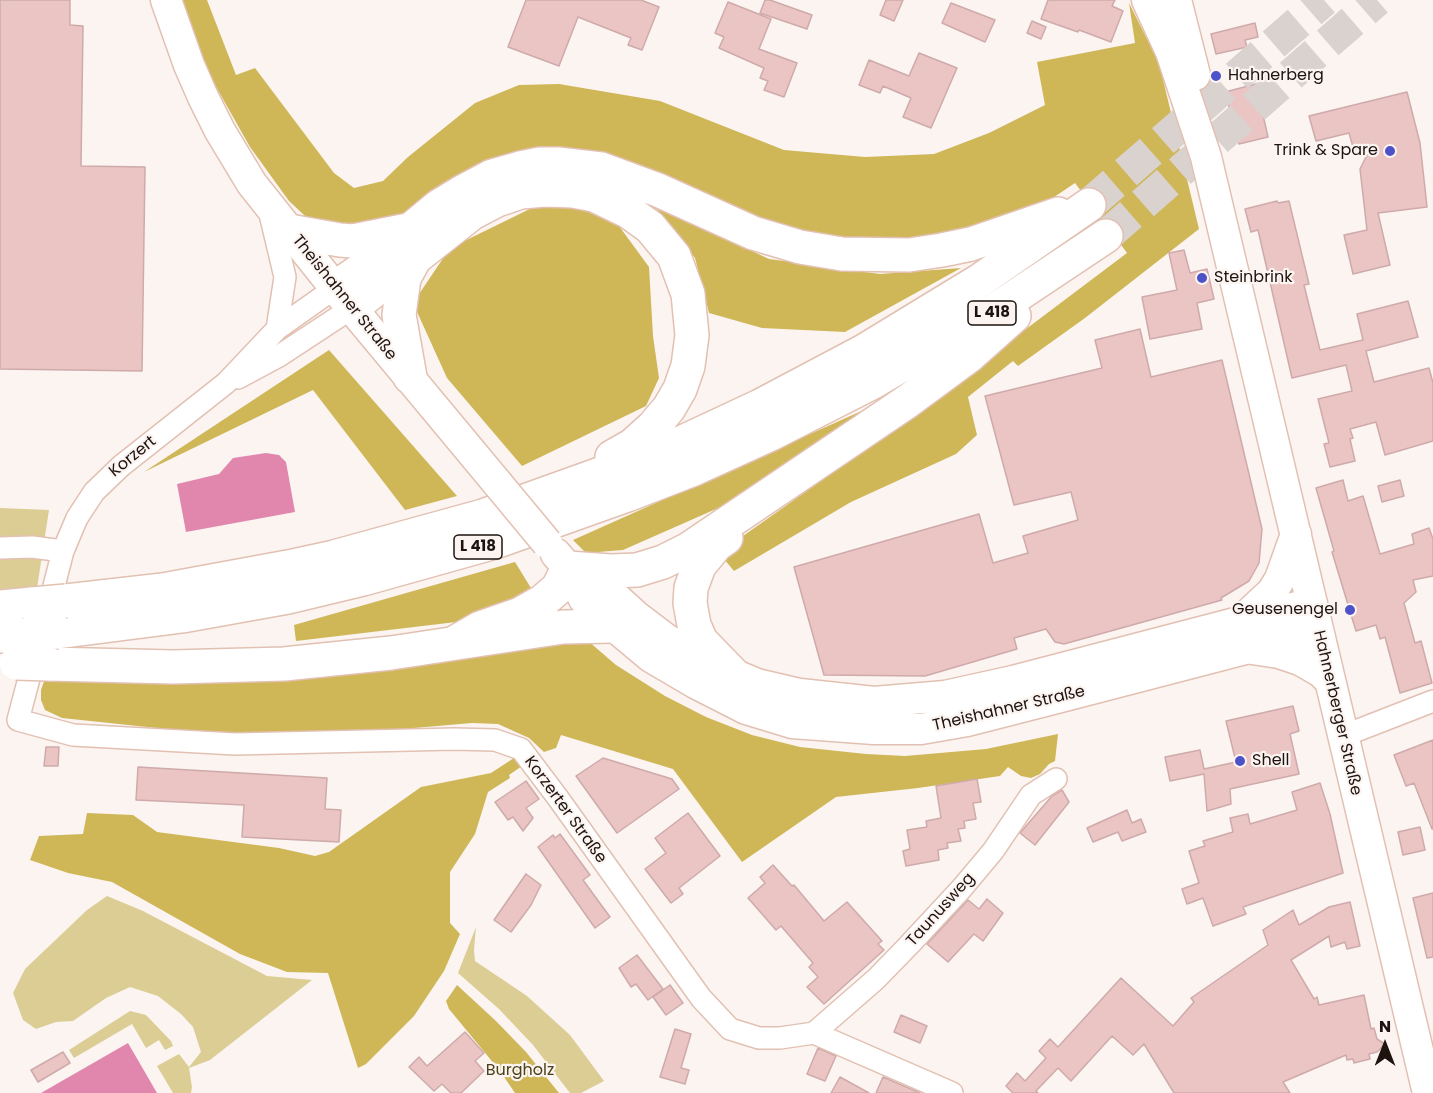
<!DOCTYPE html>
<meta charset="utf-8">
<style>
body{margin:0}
#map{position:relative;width:1433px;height:1093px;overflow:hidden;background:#fbf4f1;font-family:Poppins,sans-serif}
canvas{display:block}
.north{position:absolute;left:1355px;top:1015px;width:60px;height:60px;-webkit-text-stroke:4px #fbf4f1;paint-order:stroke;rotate:0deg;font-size:16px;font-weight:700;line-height:24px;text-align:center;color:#1e130e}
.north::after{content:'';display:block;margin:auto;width:21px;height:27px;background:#1e130e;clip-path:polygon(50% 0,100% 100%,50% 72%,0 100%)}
</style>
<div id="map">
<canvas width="1433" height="1093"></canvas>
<div class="north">N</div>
</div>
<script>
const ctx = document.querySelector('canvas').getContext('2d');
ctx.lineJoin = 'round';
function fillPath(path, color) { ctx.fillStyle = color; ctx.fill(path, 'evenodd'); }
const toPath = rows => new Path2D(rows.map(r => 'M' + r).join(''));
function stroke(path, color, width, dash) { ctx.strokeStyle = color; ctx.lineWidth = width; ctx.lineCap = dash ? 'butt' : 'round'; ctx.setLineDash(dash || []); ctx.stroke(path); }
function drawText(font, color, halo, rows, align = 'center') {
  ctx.font = font + ' Poppins,sans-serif'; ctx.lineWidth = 4.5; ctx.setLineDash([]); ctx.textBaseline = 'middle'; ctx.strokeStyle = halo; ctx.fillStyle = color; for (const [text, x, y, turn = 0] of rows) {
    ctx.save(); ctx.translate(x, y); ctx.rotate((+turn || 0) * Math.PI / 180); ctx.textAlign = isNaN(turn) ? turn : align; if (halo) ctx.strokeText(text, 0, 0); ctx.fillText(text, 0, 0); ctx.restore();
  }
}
fillPath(toPath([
 [0,508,49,510,37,588,0,589],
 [107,896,143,911,267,976,312,980,210,1060,189,1068,192,1087,191,1093,173,1093,157,1066,179,1054,189,1067,201,1052,193,1027,181,1014,158,996,130,987,106,998,73,1021,56,1022,36,1029,23,1020,13,993,25,969,87,910],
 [476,927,474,950,475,961,527,996,570,1035,604,1081,581,1093,570,1093,533,1045,499,1009,458,973],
 [130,1011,146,1015,171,1041,173,1046,165,1050,159,1040,146,1048,132,1024,74,1058,69,1050]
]), '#dbcd94');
fillPath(toPath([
 [182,0,207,0,236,75,255,68,334,173,354,188,383,181,408,157,475,103,519,85,559,84,660,101,784,150,865,157,934,154,989,133,1045,105,1037,62,1135,43,1129,3,1159,63,1199,229,1085,318,1018,366,1013,361,968,397,977,435,956,454,851,502,734,571,719,553,927,406,957,381,1127,253,1075,183,1029,214,952,240,812,242,675,189,426,200,385,224,320,230,289,201,250,147,210,76,184,10],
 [566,202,619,226,649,267,653,336,659,378,646,406,522,466,447,378,413,303,450,248,540,204],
 [654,205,769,259,880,274,961,268,845,332,762,328,709,313,695,258],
 [329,350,457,496,405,510,313,390,144,472],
 [866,409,725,505,623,550,586,553,573,540],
 [515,562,534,593,473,620,296,641,294,625],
 [580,634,616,665,665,696,706,717,752,735,800,747,866,754,905,756,986,749,1058,734,1055,761,1049,764,1040,774,1031,778,1021,776,1008,767,1000,776,918,788,836,797,742,862,673,769,561,735,556,748,544,752,529,738,498,724,472,723,391,730,277,733,185,731,62,718,45,710,41,700,41,690,47,673],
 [517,756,522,766,509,775,510,778,488,792,475,834,450,872,450,923,460,934,444,971,414,1016,366,1064,358,1068,328,973,287,972,240,954,112,882,68,873,30,860,39,836,83,834,87,813,133,815,157,832,279,848,315,856,329,852,421,787,491,773],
 [457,985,496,1021,526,1052,559,1093,515,1093,500,1071,449,1009,446,1001]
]), '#cfb758');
fillPath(toPath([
 [266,453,279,455,286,462,295,512,186,532,177,484,219,474,233,458],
 [128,1043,157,1093,41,1093]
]), '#e187ae');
const building = toPath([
 [0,0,70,0,70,25,83,26,81,166,145,167,142,371,0,369,0,0],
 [526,0,641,0,659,7,642,50,628,45,631,38,578,17,559,66,508,47,526,0],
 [765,0,770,0,812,15,807,29,760,13,765,0],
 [886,0,903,0,894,21,880,15,886,0],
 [1048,0,1115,0,1112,6,1123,11,1111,42,1079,30,1078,32,1041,19,1048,0],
 [728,2,771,19,759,49,797,63,784,97,764,90,768,81,760,78,764,68,719,48,724,37,715,33,728,2],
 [951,3,995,20,985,42,942,23,951,3],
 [1032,21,1046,27,1041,39,1027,33,1032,21],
 [1255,23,1258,37,1245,40,1247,47,1216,54,1211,34,1255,23],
 [919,53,957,68,931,128,903,117,911,98,883,86,880,93,859,85,869,60,909,76,919,53],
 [1256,84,1268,137,1239,144,1225,92,1256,84],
 [1407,92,1420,143,1427,207,1378,213,1390,265,1353,274,1344,235,1367,230,1360,169,1367,155,1353,147,1349,133,1316,141,1309,116,1407,92],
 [1277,201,1278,203,1289,201,1309,284,1304,285,1320,350,1363,340,1357,314,1408,301,1418,337,1366,351,1374,382,1429,368,1433,383,1433,441,1385,455,1376,422,1350,429,1353,438,1350,439,1355,461,1330,467,1324,444,1329,443,1318,399,1352,391,1346,365,1292,378,1258,230,1251,232,1245,209,1277,201],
 [1184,250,1190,273,1207,269,1214,299,1197,303,1202,329,1150,339,1142,297,1177,290,1169,253,1184,250],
 [1140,329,1151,377,1222,360,1262,529,1259,563,1249,581,1221,598,1222,600,1064,644,1055,642,1046,629,1014,638,1017,649,925,676,824,675,794,567,979,514,993,563,1028,553,1023,536,1078,520,1071,492,1014,505,985,396,1102,368,1095,340,1140,329],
 [1343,480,1348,501,1363,496,1380,554,1414,544,1412,534,1429,528,1433,539,1433,576,1413,580,1416,592,1404,603,1415,643,1421,641,1432,683,1400,693,1385,637,1380,639,1376,625,1356,631,1332,552,1334,551,1316,488,1343,480],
 [1400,480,1404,496,1382,502,1378,486,1400,480],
 [1293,706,1299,731,1290,734,1299,774,1230,789,1231,804,1207,811,1204,774,1170,781,1165,757,1200,750,1204,769,1236,762,1226,721,1293,706],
 [1433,740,1433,829,1432,829,1414,783,1406,786,1394,755,1433,740],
 [46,747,59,747,58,766,44,766,46,747],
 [603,758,672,779,679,789,617,833,576,776,603,758],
 [138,767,327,778,325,809,341,810,339,842,242,837,244,805,136,800,138,767],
 [977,779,981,802,973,803,976,819,964,821,965,828,958,829,961,841,947,843,948,848,938,850,939,860,906,866,903,851,910,849,907,830,927,827,926,821,941,818,936,786,977,779],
 [526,781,539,799,526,808,533,818,523,831,513,817,508,820,495,802,526,781],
 [1320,783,1330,814,1343,873,1243,907,1246,914,1213,926,1203,898,1187,904,1182,889,1199,883,1189,851,1205,846,1203,841,1233,832,1230,818,1248,814,1250,824,1297,810,1292,792,1320,783],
 [1062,790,1069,802,1035,845,1020,833,1052,796,1062,790],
 [1127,810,1132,823,1141,819,1146,832,1122,841,1118,832,1093,842,1087,828,1127,810],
 [688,813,720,856,679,888,683,894,671,903,645,869,666,853,655,838,688,813],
 [1420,827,1425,850,1403,855,1398,832,1420,827],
 [560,834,590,875,583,880,610,917,595,928,538,847,553,835,555,838,560,834],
 [773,865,792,886,794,885,824,921,847,902,882,941,878,944,884,950,824,1004,807,987,818,977,809,967,813,963,781,926,776,930,748,898,765,883,760,877,773,865],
 [526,874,541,885,531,905,511,932,494,920,526,874],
 [1433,893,1433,957,1427,958,1413,898,1433,893],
 [987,899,1003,913,983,941,974,934,948,962,927,944,968,900,979,909,987,899],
 [1350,902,1360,946,1347,949,1345,942,1331,947,1329,936,1291,960,1314,999,1317,997,1319,1005,1364,995,1371,1029,1374,1028,1377,1039,1385,1044,1377,1052,1369,1054,1370,1059,1354,1063,1353,1059,1347,1060,1346,1055,1283,1082,1290,1093,1174,1093,1144,1044,1133,1055,1112,1036,1071,1081,1058,1068,1036,1091,1038,1093,1013,1093,1006,1086,1017,1073,1025,1081,1046,1058,1039,1051,1050,1039,1058,1047,1121,978,1173,1026,1194,1002,1191,998,1268,945,1263,930,1293,910,1299,925,1329,907,1350,902],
 [637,955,663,989,648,1000,636,984,631,987,619,968,637,955],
 [670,985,683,1003,666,1015,653,997,670,985],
 [901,1015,927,1026,920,1043,894,1032,901,1015],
 [675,1029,691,1034,681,1068,689,1070,685,1084,660,1077,675,1029],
 [465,1032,484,1053,475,1061,484,1071,461,1093,451,1093,442,1084,434,1091,409,1067,419,1057,427,1066,465,1032],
 [818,1048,836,1056,825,1081,807,1074,818,1048],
 [63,1052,70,1063,38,1082,31,1070,63,1052],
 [840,1077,869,1093,831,1093,840,1077],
 [883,1077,920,1093,876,1093,883,1077]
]);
fillPath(building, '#eac5c4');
stroke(building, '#cfaaaa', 1.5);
stroke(toPath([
 [1089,205,1324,0],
 [1106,236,1377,0]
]), '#dad2cf', 33, [33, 16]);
const street = toPath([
 [270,214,285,277,277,329],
 [238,378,279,356,352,308],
 [0,548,32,547,63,551],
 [47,613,63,551,77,518,94,492,121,466,226,383,277,329,335,288],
 [36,652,18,720,73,735,235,744,454,739,495,740,521,749,558,798,701,998,730,1029,759,1038,780,1038,814,1033,952,1093],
 [1343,736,1433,701],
 [814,1033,876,979,910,944,962,888,993,851,1031,795,1056,779]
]);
const secondary = toPath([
 [166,0,189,65,203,97,220,131,252,184,335,288,498,484],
 [1147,0,1171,52,1206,157,1428,1093],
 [1176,0,1195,75],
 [556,554,568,568,584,599,589,605,651,657,697,684,746,709,792,723,874,729,921,729,967,721,1053,699,1249,648,1317,627],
 [568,568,604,587,637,617,666,639,709,663,733,674,757,684,800,694,874,702,945,696,1013,681,1312,603],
 [1243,619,1272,592,1280,579,1296,534],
 [1252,649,1279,653,1300,660,1321,672,1330,681]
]);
const highway = toPath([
 [289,231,340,240,353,241,408,230],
 [335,288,368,265,439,206,462,192,492,176,520,168,540,164,558,164,601,169,658,190,753,233,800,247,842,254,909,255,942,250,971,244,1058,214],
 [352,308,472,213,497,200,521,192,545,190,573,191,594,195,629,212,650,227,674,256,688,294,692,335,688,366,680,389,669,408,653,427,633,445,612,457],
 [410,377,399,315,404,278,415,258],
 [726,538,716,545,699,566,691,588,690,603,694,625,701,641,733,674],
 [66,601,163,590,288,567,334,557,483,516,617,468,685,441,760,406,864,351,979,281,1089,205],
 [0,607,32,604],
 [57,632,182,616,288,597,363,579,495,542,627,495,694,469,771,434,873,382,995,310,1106,236],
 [0,636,24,635],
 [454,643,480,628,520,614,543,601,558,588,568,568,611,571,637,570,663,562,689,549,908,401,969,356,1014,316],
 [49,664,173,667,284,664,391,653,563,627,613,626]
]);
stroke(street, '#e2c0b2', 24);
stroke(secondary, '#e2c0b2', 33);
stroke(highway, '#e2c0b2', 36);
stroke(street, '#fff', 21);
stroke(secondary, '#fff', 30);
stroke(highway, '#fff', 33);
const secondaryBridge = toPath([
 [498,484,547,543]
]);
const highwayBridge = toPath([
 [32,604,66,601],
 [24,635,57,632],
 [16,663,49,664]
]);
stroke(secondaryBridge, '#e2c0b2', 33, []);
stroke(highwayBridge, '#e2c0b2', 36, []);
stroke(secondaryBridge, '#fff', 30);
stroke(highwayBridge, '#fff', 33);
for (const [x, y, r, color] of [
 [1216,76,6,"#4e52c9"],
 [1390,151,6,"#4e52c9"],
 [1202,278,6,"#4e52c9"],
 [1350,610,6,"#4e52c9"],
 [1240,761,6,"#4e52c9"]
]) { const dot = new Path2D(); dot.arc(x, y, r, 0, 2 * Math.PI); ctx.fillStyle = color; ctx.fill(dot); stroke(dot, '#fbf4f1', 2); }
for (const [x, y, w] of [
 [992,313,48],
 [478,547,48]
]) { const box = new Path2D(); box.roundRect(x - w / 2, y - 12, w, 24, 4.5); ctx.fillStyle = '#fbf4f1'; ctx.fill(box); stroke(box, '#1e130e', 1.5); }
drawText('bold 15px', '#1e130e', null, [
 ["L 418",992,313],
 ["L 418",478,547]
]);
drawText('16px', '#1e130e', '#fbf4f1', [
 ["Hahnerberg",1228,76],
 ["Trink & Spare",1378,151,"right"],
 ["Steinbrink",1214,278],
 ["Geusenengel",1338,610,"right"],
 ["Shell",1252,761]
], 'left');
drawText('16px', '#1e130e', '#fbf4f1', [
 ["Theishahner Straße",344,298,51],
 ["Korzert",133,457,-39],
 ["Theishahner Straße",1009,709,-13],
 ["Hahnerberger Straße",1337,713,77],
 ["Korzerter Straße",565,810,54],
 ["Taunusweg",941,910,-48]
]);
drawText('16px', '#4c421a', '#fbf4f1', [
 ["Burgholz",520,1071]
]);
</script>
